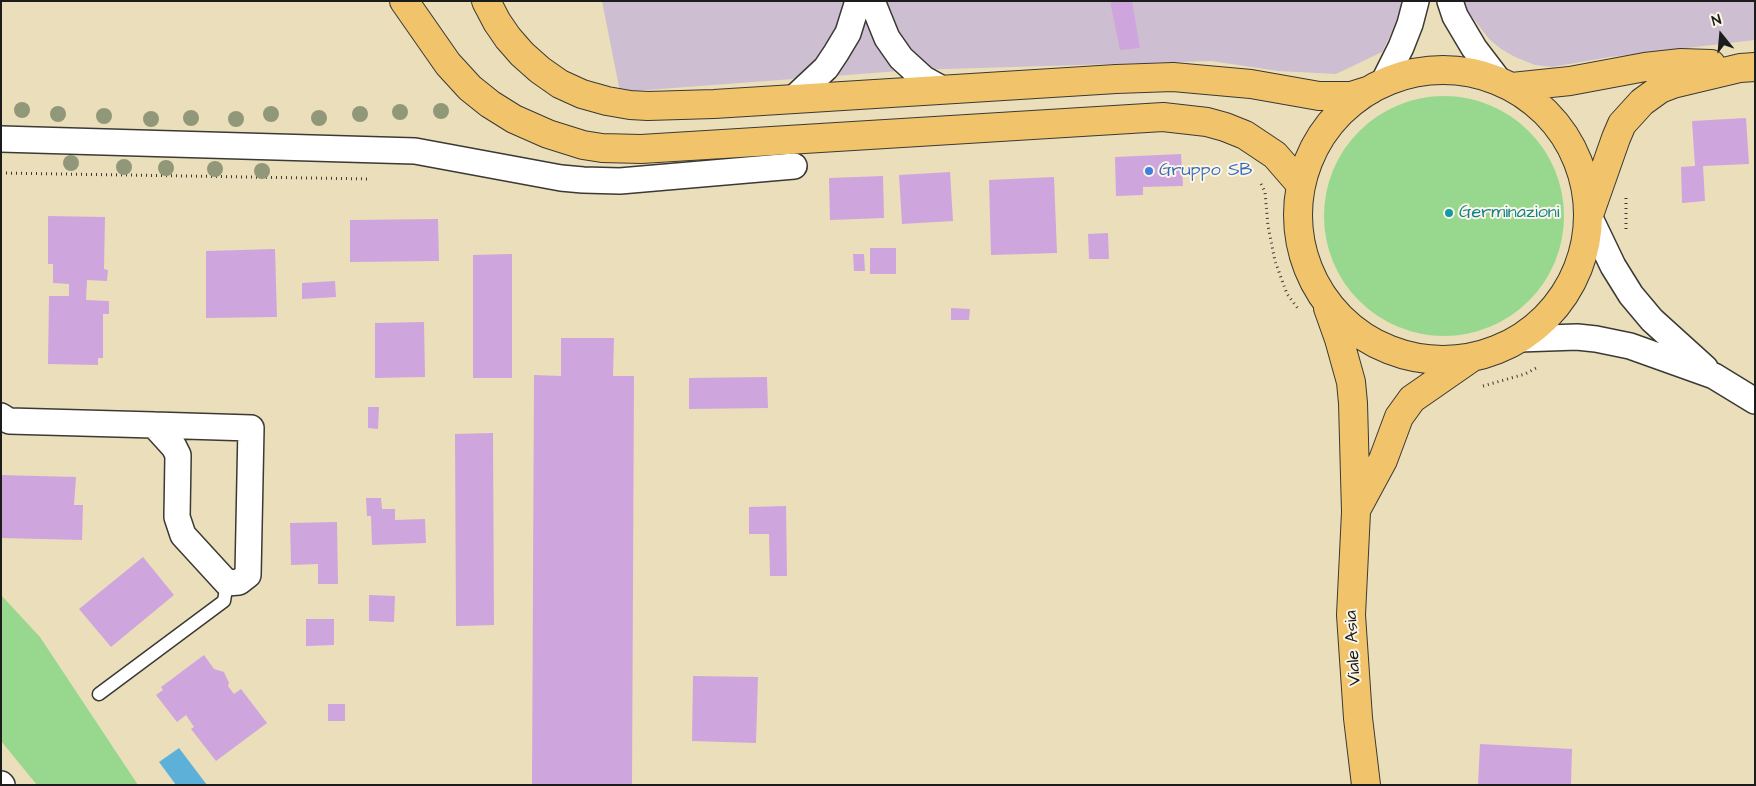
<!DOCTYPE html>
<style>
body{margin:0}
#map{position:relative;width:1756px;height:786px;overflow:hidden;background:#eadfba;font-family:"Architects Daughter",sans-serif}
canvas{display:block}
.frame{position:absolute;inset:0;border:2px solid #1c1c1c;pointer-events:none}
.north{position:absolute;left:1696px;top:10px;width:50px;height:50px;-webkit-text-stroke:4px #fcf5e5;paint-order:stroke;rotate:343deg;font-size:14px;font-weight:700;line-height:20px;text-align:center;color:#1c1c1c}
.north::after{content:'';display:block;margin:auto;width:18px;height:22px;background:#1c1c1c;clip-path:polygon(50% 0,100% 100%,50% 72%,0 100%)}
</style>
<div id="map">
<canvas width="1756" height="786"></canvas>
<div class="frame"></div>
<div class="north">N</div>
</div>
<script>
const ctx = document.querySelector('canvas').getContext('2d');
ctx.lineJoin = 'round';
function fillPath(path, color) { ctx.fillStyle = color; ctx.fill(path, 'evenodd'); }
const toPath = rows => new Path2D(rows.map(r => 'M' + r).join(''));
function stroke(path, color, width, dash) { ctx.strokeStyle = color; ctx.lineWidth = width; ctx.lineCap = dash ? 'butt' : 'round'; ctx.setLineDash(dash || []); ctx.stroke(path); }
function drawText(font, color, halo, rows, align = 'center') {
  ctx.font = font + ' "Architects Daughter",sans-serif'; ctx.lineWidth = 4; ctx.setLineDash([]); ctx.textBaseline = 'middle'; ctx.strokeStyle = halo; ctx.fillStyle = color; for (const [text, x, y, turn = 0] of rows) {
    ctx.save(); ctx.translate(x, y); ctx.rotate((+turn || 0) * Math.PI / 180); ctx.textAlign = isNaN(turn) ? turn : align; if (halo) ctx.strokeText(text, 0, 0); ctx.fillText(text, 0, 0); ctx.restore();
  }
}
fillPath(toPath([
 [602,1,1407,1,1382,52,1336,74,1278,71,1211,61,913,70,620,92],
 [1460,1,1755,1,1755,40,1610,57,1552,67,1535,65,1515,57,1501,49,1489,39]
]), '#cebed1');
fillPath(toPath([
 '1324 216a120 120 0 1 1 240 0a120 120 0 1 1-240 0Z',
 [1,595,40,637,138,785,37,785,1,741]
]), '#98d88e');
fillPath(toPath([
 [179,748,207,785,176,785,159,762]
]), '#5db1d9');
fillPath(toPath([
 [1110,1,1132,1,1140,48,1120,50],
 [1746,118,1749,164,1703,166,1705,201,1682,203,1681,167,1695,166,1692,121],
 [1181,154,1183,186,1143,187,1143,195,1116,196,1115,157],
 [950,172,953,221,902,224,899,175],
 [883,176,884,218,830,220,829,178],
 [1054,177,1057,253,991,255,989,180],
 [48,216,105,217,104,269,108,270,107,281,87,280,86,300,109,301,109,314,103,314,103,358,98,358,98,365,48,364,49,296,69,296,69,284,53,283,53,264,48,264],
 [438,219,439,261,350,262,350,220],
 [1108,233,1109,259,1089,259,1088,234],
 [870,248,896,248,896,274,870,274],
 [275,249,277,317,206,318,206,251],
 [512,254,512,378,473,378,473,255],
 [853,254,864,254,865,271,854,271],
 [335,281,336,297,302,299,302,283],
 [951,308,970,309,969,320,951,320],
 [424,322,425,377,375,378,375,323],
 [561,338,614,338,613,376,634,376,632,785,532,785,534,375,561,376],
 [767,377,768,408,689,409,689,378],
 [368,407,379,407,378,429,368,428],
 [493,433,494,625,456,626,455,434],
 [1,475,76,477,74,505,83,505,82,540,1,538],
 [366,498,381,498,382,509,395,509,395,520,425,519,426,543,372,545,371,516,367,516],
 [786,506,787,576,770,576,769,534,749,534,749,507],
 [337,522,338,584,318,584,318,564,291,565,290,523],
 [143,557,174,595,111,647,79,609],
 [369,595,395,596,394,622,369,621],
 [306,619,334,619,334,645,306,646],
 [204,655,214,669,224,672,229,683,228,686,234,694,241,689,267,723,216,761,191,729,194,727,186,715,177,722,156,695,163,690,161,687],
 [693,676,758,677,756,743,692,741],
 [328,704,345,704,345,721,328,721],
 [1480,744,1572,749,1571,785,1478,785]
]), '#cfa5dd');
const lane = toPath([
 [99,694,224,601,227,583]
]);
const street = toPath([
 [872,1,887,38,901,58,924,79,944,90],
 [1450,1,1455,16,1474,48,1500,82],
 [1383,83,1401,47,1410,24,1416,1],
 [793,99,826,68,836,53,848,33,858,1],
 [1,139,415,151,561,178,583,180,620,181,794,166],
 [1589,216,1613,266,1631,295,1652,320,1705,368],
 [1519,339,1577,337,1596,339,1630,346,1714,376,1755,401],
 [1,416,9,421,154,425,251,428,248,575,239,582,227,583,183,535,177,517,178,455,174,447,154,425],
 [1,784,2,785]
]);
const primary = toPath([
 [404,1,448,64,470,88,490,104,514,119,548,134,583,145,602,148,641,149,1163,117,1207,122,1225,127,1245,135,1275,155,1301,185],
 [486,1,497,22,508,38,522,54,540,70,560,84,582,94,607,101,630,105,648,106,714,104,1116,79,1173,77,1251,84,1319,96,1351,96,1370,90],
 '1298 215a145 145 0 1 1 290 0a145 145 0 1 1-290 0Z',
 [1512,87,1570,81,1645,67,1681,63,1711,64],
 [1590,212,1616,138,1622,124,1642,102,1660,89,1673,84,1740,68,1755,67],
 [1328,308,1339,339,1351,382,1353,403,1356,512,1351,615,1358,718,1366,785],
 [1356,510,1383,460,1399,417,1412,399,1471,358]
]);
stroke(lane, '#3b3934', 15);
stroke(street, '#3b3934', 28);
stroke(primary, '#3b3934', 30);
stroke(toPath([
 [1,173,371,179],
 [1261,184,1265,192,1268,226,1275,261,1287,294,1299,310],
 [1626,229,1626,197],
 [1483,386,1525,374,1538,367]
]), '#3b3934', 3, [1, 4]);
stroke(lane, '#fff', 12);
stroke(street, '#fff', 25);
stroke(primary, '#f1c36a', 28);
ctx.fillStyle = '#909879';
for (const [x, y] of [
 [22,110],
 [441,111],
 [400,112],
 [58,114],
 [271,114],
 [360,114],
 [104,116],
 [191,118],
 [319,118],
 [151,119],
 [236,119],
 [71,163],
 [124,167],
 [166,168],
 [215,169],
 [262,171]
]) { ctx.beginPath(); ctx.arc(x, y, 8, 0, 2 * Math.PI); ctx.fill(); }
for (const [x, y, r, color] of [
 [1149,171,5,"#3f7fe0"],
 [1449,213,5,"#0f9aa8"]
]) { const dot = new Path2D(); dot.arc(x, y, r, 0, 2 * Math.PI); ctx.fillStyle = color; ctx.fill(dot); stroke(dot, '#fcf5e5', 2); }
drawText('18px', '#366cbe', '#fcf5e5', [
 ["Gruppo SB",1159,171]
], 'left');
drawText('18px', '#0d838f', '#fcf5e5', [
 ["Germinazioni",1459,213]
], 'left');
drawText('18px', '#1c1c1c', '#fcf5e5', [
 ["Viale Asia",1354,648,-93]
]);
</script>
